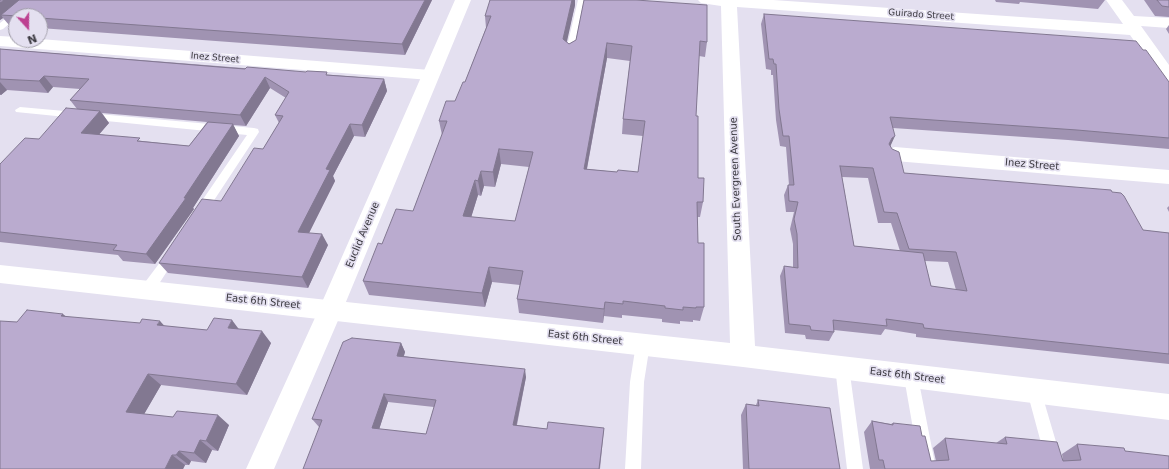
<!DOCTYPE html>
<style>
body{margin:0}
#map{position:relative;width:1169px;height:469px;overflow:hidden;background:#e4e0f0;font-family:"DejaVu Sans",sans-serif}
canvas{display:block}
.north{position:absolute;left:8px;top:8px;width:40px;height:40px;box-sizing:border-box;background:#e4e0f0;border:1px solid #a09da9;border-radius:50%;rotate:159deg;font-size:11px;font-weight:700;line-height:16px;text-align:center;color:#3a383f}
.north::after{content:'';display:block;margin:auto;width:14px;height:18px;background:#bd4191;clip-path:polygon(50% 0,100% 100%,50% 72%,0 100%)}
</style>
<div id="map">
<canvas width="1169" height="469"></canvas>
<div class="north">N</div>
</div>
<script>
const ctx = document.querySelector('canvas').getContext('2d');
ctx.lineJoin = 'round';
const toPath = rows => new Path2D(rows.map(r => 'M' + r).join(''));
function fillPath(path, color) { ctx.fillStyle = color; ctx.fill(path, 'evenodd'); }
function stroke(path, color, width, dash) { ctx.strokeStyle = color; ctx.lineWidth = width; ctx.lineCap = dash ? 'butt' : 'round'; ctx.setLineDash(dash || []); ctx.stroke(path); }
function drawText(font, color, halo, rows, align = 'center') {
  ctx.font = font + ' "DejaVu Sans",sans-serif'; ctx.lineWidth = 3.5; ctx.setLineDash([]); ctx.textBaseline = 'middle'; ctx.strokeStyle = halo; ctx.fillStyle = color; for (const [text, x, y, turn = 0] of rows) {
    ctx.save(); ctx.translate(x, y); ctx.rotate((+turn || 0) * Math.PI / 180); ctx.textAlign = isNaN(turn) ? turn : align; if (halo) ctx.strokeText(text, 0, 0); ctx.fillText(text, 0, 0); ctx.restore();
  }
}
fillPath(toPath([
 [578,0,586,0,575,55,570,58,565,55,578,0],
 [18,9,22,12,21,14,16,16,16,18,3,29,0,30,0,23,18,9],
 [20,107,254,128,258,129,259,132,203,217,199,218,195,217,193,214,195,211,247,135,16,112,15,110,20,107],
 [171,251,175,253,177,256,175,259,153,293,148,294,143,293,142,289,143,285,167,253,171,251],
 [643,338,648,340,650,344,644,382,641,469,625,469,630,382,636,344,638,340,643,338],
 [842,361,847,363,849,367,863,469,847,469,835,367,837,363,842,361],
 [911,371,916,372,918,377,936,469,920,469,904,377,906,372,911,371],
 [1034,384,1039,386,1041,391,1064,469,1048,469,1027,391,1029,386,1034,384]
]), '#fff');
fillPath(toPath([
 [698,0,773,0,1123,24,1106,0,1122,0,1134,16,1169,18,1169,28,1141,26,1169,65,1169,83,1163,81,1130,35,737,7,755,346,1169,394,1169,420,743,367,0,283,0,265,730,343,721,6,701,3,698,0],
 [0,36,16,37,16,40,40,39,430,70,436,71,439,75,436,79,430,80,0,46,0,36],
 [895,147,1169,170,1169,184,895,161,888,159,885,154,888,149,895,147]
]), '#fff');
fillPath(toPath([
 [455,0,471,0,343,309,274,469,246,469,319,309,455,0]
]), '#fff');
fillPath(toPath([
 [0,0,432,0,405,55,40,28,40,16,16,16,16,26,9,25,3,18,0,20],
 [572,0,575,0,575,5,566,42,569,44,576,40,584,0,707,42,705,57,699,56,696,116,698,178,703,202,700,217,697,217,698,243,704,307,700,321,693,320,693,322,680,321,680,324,662,322,662,319,622,315,622,318,604,316,603,323,519,313,517,299,520,285,492,282,485,307,369,295,363,281,382,244,413,211,442,135,439,121,455,101,465,82,486,28,485,16],
 [607,58,630,61,623,119,622,134,643,136,638,172,617,172,587,169],
 [501,164,529,167,515,221,471,217,478,195,481,196,484,186,495,187],
 [995,0,1105,0,1098,9,1020,2,1019,4,996,2],
 [1144,0,1169,0,1169,17,1155,16],
 [764,14,1143,50,1169,82,1169,149,1068,140,893,128,890,147,904,173,1112,192,1143,230,1169,233,1169,364,916,337,916,334,885,329,881,335,834,330,834,332,829,341,806,339,805,335,785,333,780,276,784,266,793,267,793,244,790,229,794,212,786,212,784,195,788,185,789,185,786,147,780,146,776,120,773,75,771,75,771,70,766,69,761,24],
 [842,177,868,178,878,223,891,223,900,251,854,246],
 [925,261,948,262,956,290,931,286],
 [1169,25,1169,34,1166,29],
 [0,49,384,79,387,91,365,137,354,136,333,176,335,181,309,233,328,245,308,288,168,273,159,263,221,201,263,149,279,123,275,115,286,98,270,88,246,126,233,125,239,136,193,208,194,209,155,264,123,261,118,255,0,242,0,164,39,139,77,109,70,100,80,89,53,87,48,93,7,90,1,95,0,95],
 [102,113,207,122,189,146,142,141,99,134,109,123],
 [1169,206,1169,212,1167,208],
 [66,317,207,330,239,329,271,343,247,395,161,385,144,414,229,425,218,451,212,450,206,463,191,461,189,465,185,465,183,469,0,469],
 [401,343,405,352,404,356,526,377,517,425,547,429,604,428,600,469,319,427,312,419],
 [388,402,434,407,426,434,379,429],
 [758,400,840,469,743,469,741,415,746,404,756,405],
 [872,421,891,424,893,423,922,436,931,461,936,461,933,448,945,438,996,443,1005,437,1063,461,1062,454,1077,444,1125,451,1169,469,870,469,864,432]
]), '#a093b2');
fillPath(toPath([
 [4,0,21,0,1,15,3,18,0,20,0,3],
 [425,0,432,0,405,55,402,44],
 [572,0,575,0,575,5,564,55,563,39],
 [607,43,607,58,584,184,584,169],
 [44,76,53,87,48,93,39,81],
 [265,77,270,88,246,126,240,115],
 [384,79,387,91,365,137,362,125],
 [0,82,7,90,1,95,0,94],
 [100,111,109,123,91,144,81,133],
 [233,124,239,136,193,208,194,209,155,264,146,254],
 [350,124,354,136,333,176,335,181,304,243,298,232,326,169],
 [895,136,890,147,887,148,892,138],
 [499,149,501,164,495,187,493,172],
 [481,171,484,186,481,196,478,181],
 [475,180,478,195,467,231,463,216],
 [322,234,328,245,308,288,302,277],
 [489,267,492,282,485,307,482,293],
 [605,302,604,316,603,323,604,309],
 [63,314,77,326,61,316],
 [232,320,241,332,228,328],
 [160,321,171,333,157,325],
 [262,331,271,343,247,395,236,384],
 [401,343,405,352,401,364,397,356],
 [525,369,526,377,515,432,513,425],
 [148,374,161,385,139,423,126,412],
 [384,394,388,402,377,436,372,428],
 [218,415,229,425,218,451,206,441],
 [200,440,212,450,206,463,194,453],
 [179,451,191,461,189,465,176,455],
 [172,455,185,465,183,469,165,469]
]), '#827891');
const building = toPath([
 [0,0,4,0,0,3,0,0],
 [19,0,425,0,402,44,40,18,40,16,18,16,1,15,19,0],
 [490,0,572,0,563,39,569,44,576,40,584,0,636,0,707,5,707,42,700,41,696,116,698,116,698,178,704,178,703,202,697,202,698,243,704,243,704,307,696,307,696,308,683,307,683,310,665,308,665,306,623,301,623,304,605,302,604,309,517,299,523,271,489,267,482,293,363,281,378,243,382,244,396,209,413,211,447,121,439,121,446,101,455,101,463,82,465,82,491,16,485,16,490,0],
 [607,43,632,46,623,119,645,121,638,172,618,170,617,172,584,169,607,43],
 [499,149,533,152,515,221,463,216,475,180,478,181,481,171,493,172,499,149],
 [1157,0,1169,0,1169,7,1162,6,1157,0],
 [764,14,1136,41,1143,50,1146,50,1169,82,1169,138,1077,130,890,117,895,136,892,138,889,144,892,149,899,152,904,173,1111,190,1112,192,1121,193,1124,196,1143,230,1169,233,1169,354,924,328,923,324,886,319,887,326,833,320,834,332,811,330,810,326,789,324,784,266,798,268,797,234,794,219,798,202,789,201,788,185,794,185,789,136,783,136,779,109,776,64,774,64,773,59,769,59,764,14],
 [840,166,873,168,884,212,897,213,909,249,956,252,967,291,931,286,923,253,854,246,840,166],
 [0,49,219,67,245,69,247,67,306,72,307,71,327,72,326,75,384,79,362,125,350,124,326,169,330,170,298,232,322,234,302,277,159,263,202,199,221,201,254,148,263,149,283,116,275,115,289,92,265,77,240,115,70,100,89,79,44,76,39,81,0,79,0,49],
 [66,108,100,111,81,133,140,138,137,141,189,146,208,122,233,124,184,198,186,198,146,254,113,250,117,245,0,232,0,164,25,138,39,139,66,108],
 [27,310,63,314,61,316,140,323,142,319,160,321,157,325,207,330,214,318,232,320,228,328,262,331,236,384,148,374,126,412,173,417,177,411,218,415,206,441,200,440,194,453,179,451,176,455,172,455,165,469,0,469,0,321,17,322,27,310],
 [352,338,401,343,397,356,525,369,513,425,547,429,548,422,604,428,599,469,303,469,322,420,312,419,343,342,352,338],
 [384,394,436,400,426,434,372,428,384,394],
 [758,400,830,408,840,469,749,469,746,404,759,406,758,400],
 [872,421,893,425,893,423,920,426,922,436,925,436,931,461,949,460,945,438,1007,444,1005,437,1057,442,1063,461,1081,460,1077,444,1124,448,1125,451,1169,456,1169,469,885,469,883,460,879,460,872,421]
]);
fillPath(building, '#baabcf');
stroke(building, '#827891', 1);
drawText('9px', '#3a383f', '#e4e0f0', [
 ["Guirado Street",921,15,4],
 ["Inez Street",215,58,5]
]);
drawText('10px', '#3a383f', '#e4e0f0', [
 ["Inez Street",1032,165,5],
 ["South Evergreen Avenue",736,179,-92],
 ["Euclid Avenue",363,235,-67],
 ["East 6th Street",263,302,6],
 ["East 6th Street",585,338,6],
 ["East 6th Street",907,376,7]
]);
</script>
